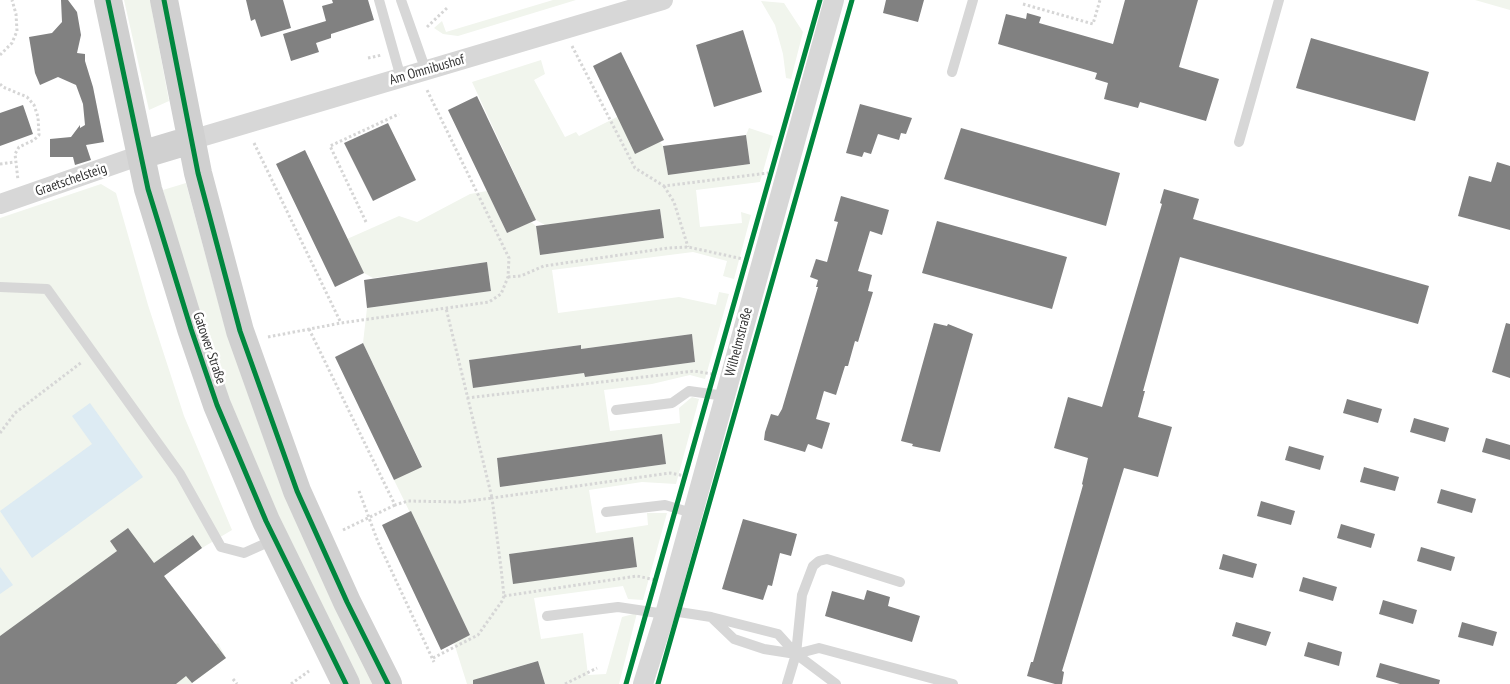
<!DOCTYPE html>
<meta charset="utf-8">
<style>
body{margin:0}
canvas{display:block;background:#fff}
</style>
<canvas width="1510" height="684"></canvas>
<script>
const ctx = document.querySelector('canvas').getContext('2d');
ctx.lineJoin = 'round';
function fillPath(path, color) { ctx.fillStyle = color; ctx.fill(path, 'evenodd'); }
const toPath = rows => new Path2D(rows.map(r => 'M' + r).join(''));
function stroke(path, color, width, dash) { ctx.strokeStyle = color; ctx.lineWidth = width; ctx.lineCap = dash ? 'butt' : 'round'; ctx.setLineDash(dash || []); ctx.stroke(path); }
function drawText(font, color, halo, rows, align = 'center') {
  ctx.font = font + ' "PT Sans Narrow",sans-serif'; ctx.lineWidth = 5; ctx.setLineDash([]); ctx.textBaseline = 'middle'; ctx.strokeStyle = halo; ctx.fillStyle = color; for (const [text, x, y, turn = 0] of rows) {
    ctx.save(); ctx.translate(x, y); ctx.rotate((+turn || 0) * Math.PI / 180); ctx.textAlign = isNaN(turn) ? turn : align; if (halo) ctx.strokeText(text, 0, 0); ctx.fillText(text, 0, 0); ctx.restore();
  }
}
fillPath(toPath([
 [124,0,150,0,169,101,149,110],
 [553,0,576,0,458,36,443,34,434,28,442,21,446,32],
 [1475,0,1510,0,1510,10],
 [761,1,784,3,803,32,791,79,786,78,783,54,775,25],
 [541,60,545,74,534,80,565,137,576,132,579,136,617,117,660,142,663,146,668,175,750,164,746,135,749,128,773,136,760,182,696,190,700,227,742,223,741,212,751,215,734,279,723,276,727,261,693,252,552,270,558,313,679,297,716,305,719,292,729,294,705,379,690,375,652,384,604,390,610,431,680,423,679,408,692,397,699,399,676,484,642,482,589,490,596,533,648,525,647,513,667,513,643,600,628,599,623,586,534,598,541,639,583,633,588,675,606,674,622,617,637,613,619,684,545,684,538,661,506,670,497,676,495,673,498,684,467,684,454,643,470,635,394,480,422,466,363,343,367,308,491,291,487,262,373,278,364,273,347,239,399,216,417,222,470,194,487,191,507,233,531,222,536,226,540,255,664,238,660,209,545,225,536,220,472,82],
 [692,334,695,362,585,377,584,373,473,388,469,360,580,345,581,349],
 [662,434,666,464,501,487,497,458],
 [633,537,637,567,513,583,509,554],
 [186,183,223,320,263,436,278,475,375,684,360,684,323,613,239,430,186,272,163,190],
 [101,184,116,193,148,305,184,416,232,530,202,548,164,576,208,637,216,644,218,643,226,658,191,684,0,684,0,218]
]), '#f1f5ed');
fillPath(toPath([
 [90,403,143,477,32,558,0,511,92,444,72,416],
 [0,567,13,585,0,594]
]), '#ddebf3');
fillPath(toPath([
 [61,0,68,0,77,12,81,35,77,53,85,54,85,61,93,87,104,142,86,145,91,160,75,165,73,157,50,157,50,139,71,137,80,125,80,128,85,125,83,104,76,85,58,77,40,85,35,73,29,37,52,33,62,22],
 [246,0,283,0,291,28,261,37,255,19,251,21],
 [332,0,368,0,374,20,331,34,331,38,316,43,319,52,291,61,283,34,326,21,322,6,333,3],
 [886,0,924,0,918,22,883,13],
 [1125,0,1198,0,1179,67,1219,79,1206,121,1140,102,1138,108,1104,99,1108,83,1095,79,1097,73,998,44,1006,14,1026,19,1027,13,1041,17,1039,23,1113,44],
 [743,30,762,92,714,107,696,45],
 [1311,38,1429,72,1415,121,1296,88],
 [621,52,664,140,635,154,593,66],
 [477,96,536,220,507,233,448,110],
 [860,104,912,118,906,134,901,133,899,140,878,134,871,154,864,152,862,157,846,153],
 [23,105,33,134,0,146,0,113],
 [388,123,416,180,373,201,344,143],
 [961,128,1120,173,1106,226,944,179],
 [746,135,750,164,668,175,663,146],
 [305,150,364,273,335,287,276,164],
 [1497,162,1510,166,1510,230,1458,216,1469,176,1491,182],
 [1164,189,1199,199,1193,219,1429,286,1418,324,1180,257,1143,391,1145,391,1138,417,1172,427,1158,477,1124,468,1062,671,1064,672,1062,684,1055,684,1027,676,1031,662,1033,662,1083,485,1082,484,1088,458,1054,448,1068,397,1102,407,1162,204,1160,203],
 [841,196,889,210,882,235,870,231,858,271,872,275,868,291,873,292,858,342,855,341,848,366,845,366,836,395,824,391,816,419,830,423,822,449,808,444,805,452,764,440,765,432,771,414,778,416,782,409,818,287,816,287,818,280,810,277,816,259,827,262,838,222,834,221],
 [660,209,664,238,540,255,536,226],
 [937,221,1067,257,1052,309,922,273],
 [487,262,491,291,367,308,364,280],
 [934,323,947,326,948,324,973,334,940,452,912,446,913,444,901,441],
 [1506,323,1510,324,1510,378,1492,372],
 [692,334,695,362,585,377,584,373,473,388,469,360,581,345,581,349],
 [363,343,422,467,394,480,335,357],
 [1347,399,1382,409,1378,423,1343,413],
 [1414,418,1449,428,1445,442,1410,432],
 [662,434,666,464,500,487,497,458],
 [1486,438,1510,445,1510,460,1482,452],
 [1289,446,1324,456,1320,470,1285,460],
 [1364,467,1399,477,1395,491,1360,482],
 [1441,489,1476,499,1472,513,1437,503],
 [1261,501,1295,511,1291,525,1257,516],
 [411,511,470,635,441,650,382,525],
 [743,519,797,534,791,556,780,553,772,586,768,585,763,600,722,589],
 [1341,524,1375,534,1371,548,1337,538],
 [128,528,154,563,193,535,202,548,164,576,226,658,192,683,186,676,176,684,0,684,0,636,117,551,110,541],
 [633,537,637,567,513,584,509,554],
 [1421,547,1455,557,1451,571,1417,561],
 [1223,554,1257,564,1253,578,1219,569],
 [1303,577,1337,587,1333,601,1299,591],
 [867,590,890,597,888,606,920,616,912,642,825,616,832,591,864,600],
 [1383,600,1417,610,1413,624,1379,614],
 [1236,622,1271,632,1266,646,1232,636],
 [1462,622,1497,632,1493,646,1458,637],
 [1308,642,1342,652,1339,666,1304,656],
 [538,661,545,684,473,684,473,680],
 [1380,663,1440,680,1439,684,1400,684,1376,677]
]), '#818181');
stroke(toPath([
 [1023,4,1093,24,1100,0],
 [427,27,447,8],
 [572,46,635,168,664,186,768,173],
 [0,55,12,43,17,31,16,14,12,0],
 [368,58,382,55],
 [0,84,3,87,27,97,34,105,38,117,39,135,34,140,19,147,15,154,18,180],
 [254,143,341,323],
 [0,164,15,162],
 [664,186,674,202,688,247],
 [366,222,330,146,399,114],
 [508,277,521,276,544,266,668,248,688,247,743,259],
 [309,329,395,505,408,501,461,502,492,498,446,308],
 [268,337,341,323,489,302,501,294,508,277,509,258,427,90],
 [467,398,694,371,712,374],
 [0,433,15,413,82,362],
 [359,491,378,542,434,662],
 [343,530,395,505],
 [504,596,637,576,656,580],
 [433,658,478,635,502,601,504,596,501,568,492,498,670,473,685,476],
 [233,679,237,684],
 [291,684,309,671],
 [565,684,597,668]
]), '#d6d6d6', 3, [2.5, 2.5]);
stroke(toPath([
 [379,0,401,78],
 [401,0,426,71],
 [952,72,973,0],
 [1239,142,1279,0],
 [0,287,47,289,180,474,221,547,244,553,273,540],
 [616,410,672,403,689,391,725,396],
 [606,512,665,505,692,513],
 [666,610,711,617,778,634,796,654,836,684],
 [547,616,618,607,665,614],
 [711,617,734,639,764,649,796,654,819,648,953,684],
 [787,684,796,654,802,595,813,566,819,561,827,559,900,582]
]), '#d7d7d7', 10);
stroke(toPath([
 [191,140,663,0],
 [0,204,141,155],
 [643,684,665,614,834,0]
]), '#d7d7d7', 20);
stroke(toPath([
 [108,0,148,189,191,329,217,405,266,521,346,684],
 [164,0,198,173,240,331,297,491,347,602,388,684],
 [141,155,191,140]
]), '#d0d0d0', 28);
stroke(toPath([
 [108,0,148,189,191,329,217,405,266,521,346,684],
 [164,0,198,173,240,331,297,491,347,602,388,684],
 [626,684,820,0],
 [658,684,852,0]
]), '#00873e', 5);
drawText('14px', '#333', '#fff', [
 ["Am Omnibushof",427,70,-16],
 ["Graetschelsteig",71,180,-19],
 ["Wilhelmstraße",739,342,-75],
 ["Gatower Straße",209,348,71]
]);
</script>
